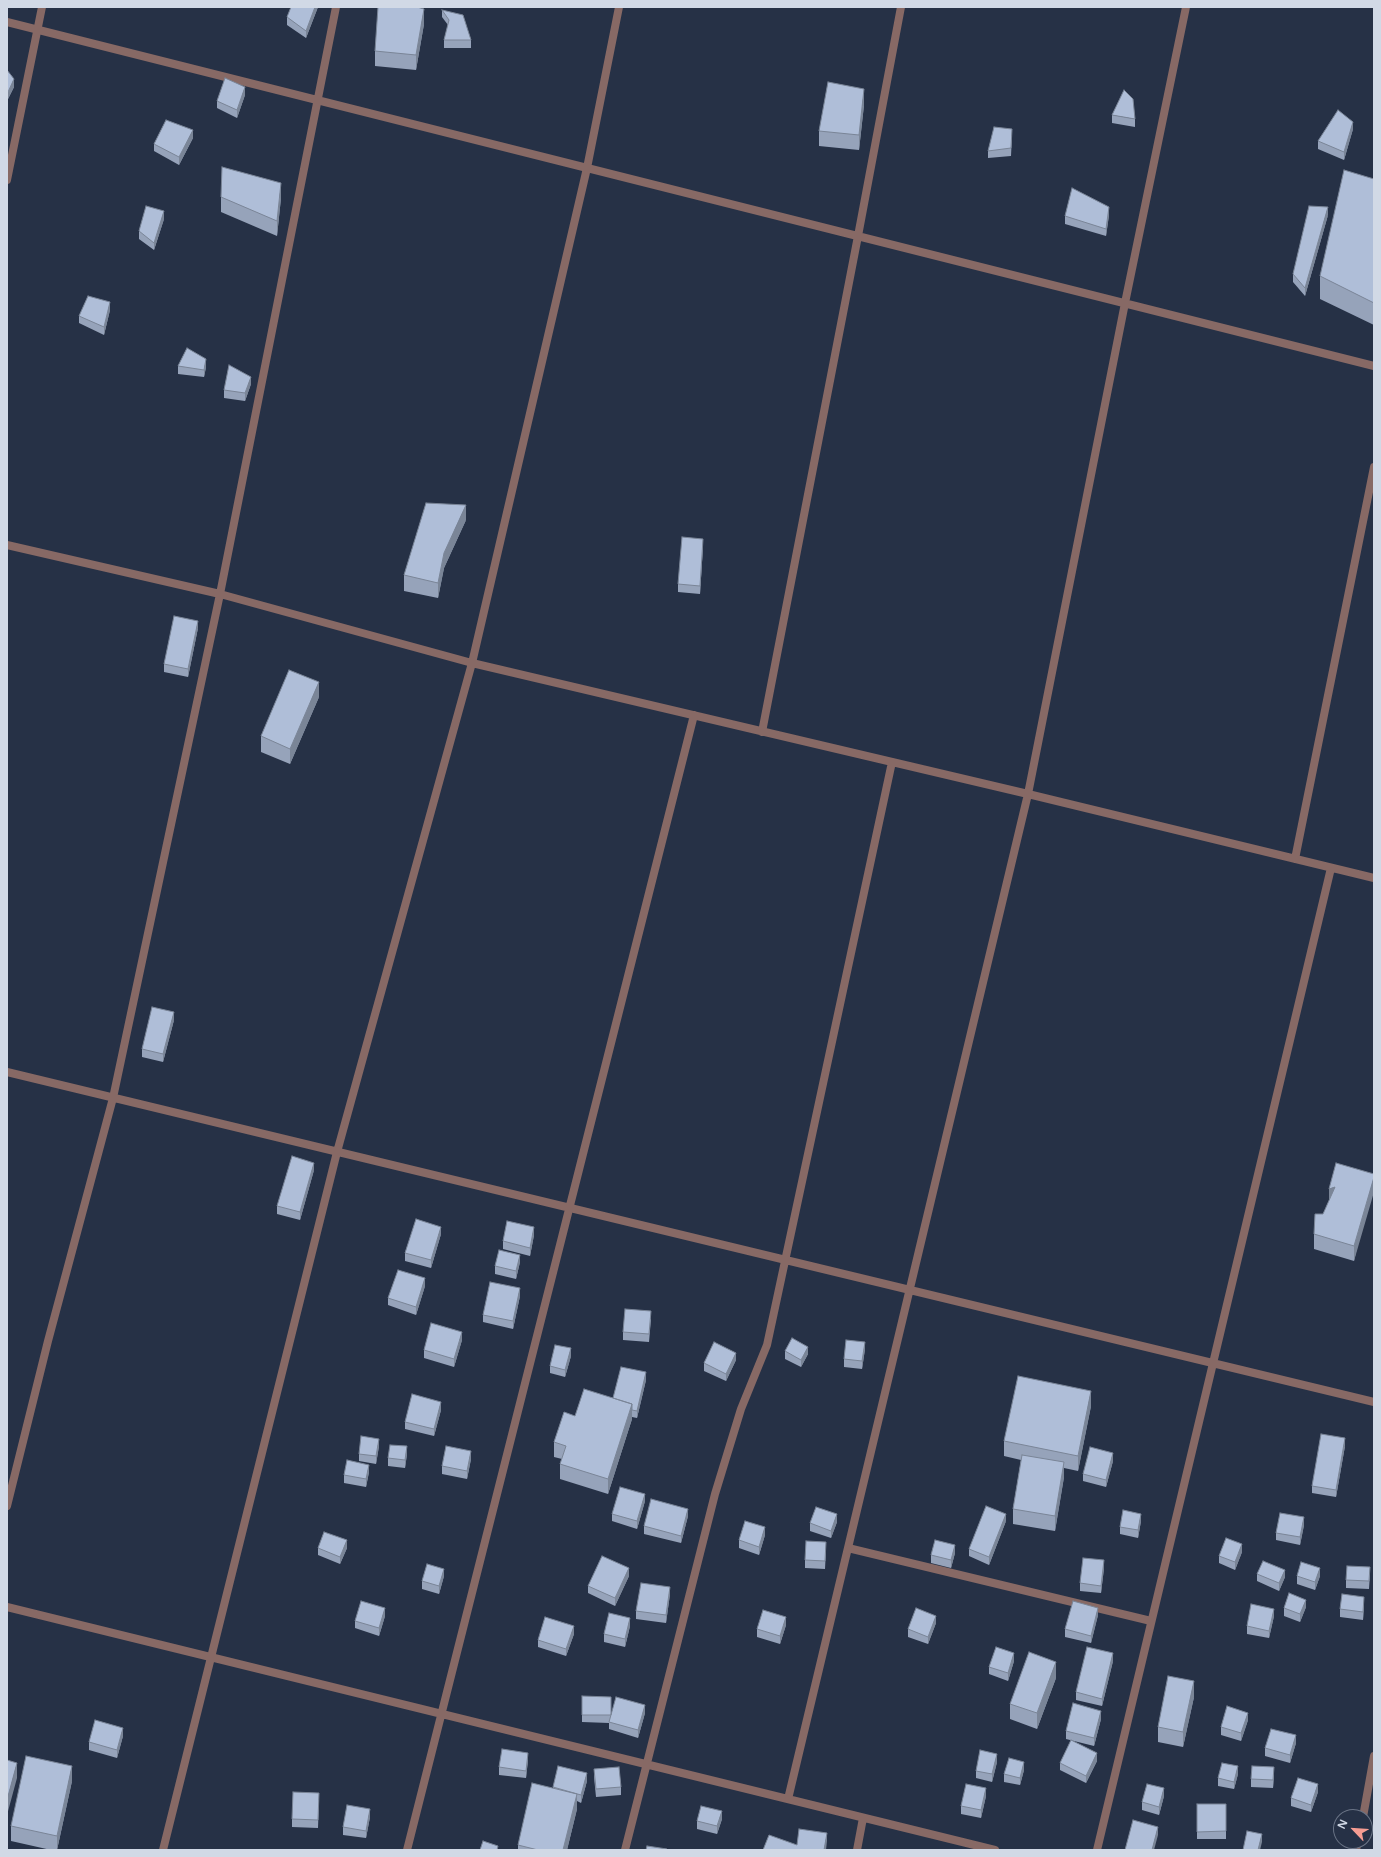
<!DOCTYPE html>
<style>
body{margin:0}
#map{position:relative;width:1381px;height:1857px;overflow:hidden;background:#263146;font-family:"Varela Round",sans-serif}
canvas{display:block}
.frame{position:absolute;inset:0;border:8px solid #d1d9e6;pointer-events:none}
.north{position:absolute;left:1333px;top:1809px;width:40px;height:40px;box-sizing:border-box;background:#263146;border:1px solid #6a7486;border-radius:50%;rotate:295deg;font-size:11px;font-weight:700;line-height:16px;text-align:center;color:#d1d9e6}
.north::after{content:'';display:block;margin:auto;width:14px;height:18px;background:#f59c92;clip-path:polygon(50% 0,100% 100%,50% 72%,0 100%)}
</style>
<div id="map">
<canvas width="1381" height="1857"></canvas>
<div class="frame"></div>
<div class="north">N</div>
</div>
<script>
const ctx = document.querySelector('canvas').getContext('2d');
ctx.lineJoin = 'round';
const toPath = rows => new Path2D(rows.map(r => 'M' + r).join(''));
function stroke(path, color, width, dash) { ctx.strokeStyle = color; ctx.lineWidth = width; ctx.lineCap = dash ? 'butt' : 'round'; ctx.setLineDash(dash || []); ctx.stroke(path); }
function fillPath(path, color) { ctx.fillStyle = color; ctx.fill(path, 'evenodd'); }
stroke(toPath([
 [7,22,1374,366],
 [7,180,42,7],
 [7,545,220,594,472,663,1028,794,1374,878],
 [762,732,858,236,901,7],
 [1295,859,1374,467],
 [7,1072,1374,1402],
 [7,1506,48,1341,113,1098,220,594,336,7],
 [848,1548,1151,1621],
 [7,1607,995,1850],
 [788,1799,1028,794,1125,303,1186,7],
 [1363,1817,1374,1756],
 [163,1850,337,1152,472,663,587,168,619,7],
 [407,1850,694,715],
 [625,1850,715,1494,741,1409,767,1345,892,762],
 [857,1850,863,1818],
 [1097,1850,1331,868],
 [1356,1850,1358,1841]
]), '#876965', 8);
fillPath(toPath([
 [318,7,306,38,287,25,287,17],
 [442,10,471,40,471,48,444,48,444,40,448,25,442,17],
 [424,24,416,70,375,66,375,51],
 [7,70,14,87,8,99,7,99],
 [245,95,237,118,217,108,217,101],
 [864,105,859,150,819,146,819,131],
 [1112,115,1135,119,1135,127,1112,123],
 [1353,129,1344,160,1318,149,1318,141],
 [1012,136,1011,156,988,158,988,151],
 [193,138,179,165,154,151,154,144],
 [1374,179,1374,325,1320,299,1320,276],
 [221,197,281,198,277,236,221,212],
 [1109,215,1106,236,1065,224,1065,216],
 [1328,215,1305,296,1293,282,1293,274],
 [164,219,154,250,139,239,139,231],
 [110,310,104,335,79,323,79,316],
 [178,366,206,367,204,377,178,374],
 [251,384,245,401,224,398,224,390],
 [466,520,444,568,438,598,404,591,404,575],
 [703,546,700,594,678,592,678,584],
 [198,628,188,677,164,672,164,664],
 [319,697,290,764,261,752,261,736],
 [174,1020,163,1062,142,1057,142,1049],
 [314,1170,300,1220,277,1214,277,1206],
 [1374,1174,1354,1261,1314,1249,1314,1234,1329,1201],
 [441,1234,431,1268,405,1261,405,1253],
 [534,1235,530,1256,503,1249,503,1241],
 [520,1262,516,1279,495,1274,495,1266],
 [425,1286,416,1315,388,1305,388,1298],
 [520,1296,513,1329,483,1322,483,1315],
 [651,1319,649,1342,623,1340,623,1332],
 [462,1340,454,1367,424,1358,424,1350],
 [865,1349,862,1369,844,1367,844,1359],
 [785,1351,808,1354,801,1367,785,1359],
 [571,1356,565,1377,550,1373,550,1366],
 [736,1360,726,1381,704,1371,704,1363],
 [646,1380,637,1418,632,1417,632,1419,608,1494,560,1479,560,1464,562,1459,554,1457,554,1442,575,1416,613,1398],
 [1091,1406,1078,1471,1064,1468,1064,1477,1055,1531,1013,1524,1013,1509,1021,1460,1004,1456,1004,1441],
 [441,1410,434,1436,405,1429,405,1422],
 [379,1446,376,1464,359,1461,359,1454],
 [1345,1446,1336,1497,1312,1493,1312,1486],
 [407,1454,405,1468,388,1466,388,1458],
 [471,1459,467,1479,442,1474,442,1466],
 [1113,1461,1106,1487,1083,1481,1083,1474],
 [369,1472,366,1487,344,1483,344,1475],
 [645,1501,637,1529,612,1521,612,1514],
 [688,1516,681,1543,644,1534,644,1526],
 [1006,1521,989,1565,969,1556,969,1549],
 [1141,1521,1138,1538,1120,1534,1120,1527],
 [837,1522,831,1538,810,1531,810,1523],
 [1304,1525,1300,1545,1276,1540,1276,1533],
 [765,1535,759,1555,739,1548,739,1540],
 [318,1548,347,1548,340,1564,318,1555],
 [826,1550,825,1569,805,1568,805,1560],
 [1242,1552,1235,1570,1219,1563,1219,1556],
 [955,1553,951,1568,931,1563,931,1555],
 [1104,1568,1101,1593,1080,1591,1080,1583],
 [1257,1574,1285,1577,1279,1591,1257,1581],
 [1370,1574,1369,1589,1346,1588,1346,1580],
 [444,1576,439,1594,422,1589,422,1581],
 [629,1576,615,1606,588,1593,588,1586],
 [1297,1576,1320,1576,1315,1590,1297,1584],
 [670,1594,666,1623,636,1619,636,1611],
 [1364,1605,1363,1620,1340,1617,1340,1609],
 [1306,1607,1300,1622,1284,1616,1284,1608],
 [1098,1615,1091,1643,1065,1637,1065,1629],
 [385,1616,379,1636,355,1628,355,1621],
 [1274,1616,1269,1638,1247,1634,1247,1626],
 [936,1623,928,1644,908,1637,908,1629],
 [786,1625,780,1644,757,1637,757,1629],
 [630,1626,625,1647,604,1642,604,1634],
 [574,1634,566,1656,538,1647,538,1640],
 [1014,1661,1008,1681,989,1674,989,1667],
 [1113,1661,1102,1706,1076,1700,1076,1692],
 [1056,1678,1037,1729,1010,1719,1010,1704],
 [582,1696,611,1715,645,1713,638,1738,609,1729,609,1723,582,1722],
 [1194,1697,1183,1747,1158,1742,1158,1727],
 [1101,1719,1094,1746,1066,1739,1066,1731],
 [1248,1720,1241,1741,1221,1735,1221,1727],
 [123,1736,117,1758,89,1750,89,1742],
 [1296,1743,1290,1763,1265,1756,1265,1748],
 [528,1760,526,1778,499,1775,499,1767],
 [1097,1761,1086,1783,1060,1770,1060,1763],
 [997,1762,992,1782,976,1778,976,1771],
 [594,1769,621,1787,621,1795,596,1797,594,1777],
 [1024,1770,1020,1785,1004,1782,1004,1774],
 [1238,1774,1234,1789,1218,1786,1218,1778],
 [1274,1775,1273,1788,1251,1787,1251,1779],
 [72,1781,57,1850,51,1850,11,1841,11,1826],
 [587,1781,581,1803,577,1801,577,1809,567,1850,518,1850,518,1845,553,1788,553,1787],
 [1318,1792,1311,1812,1291,1806,1291,1798],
 [986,1796,981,1818,961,1814,961,1806],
 [1164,1796,1159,1815,1142,1810,1142,1802],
 [319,1800,318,1828,292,1827,292,1819],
 [1197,1804,1226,1804,1226,1839,1197,1839],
 [370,1817,366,1838,343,1835,343,1827],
 [722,1819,717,1834,697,1829,697,1821]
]), '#96a3ba');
fillPath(toPath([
 [315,7,318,7,306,38,306,31],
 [424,9,424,24,416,70,416,55],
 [14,79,14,87,8,99,8,92],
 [245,87,245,95,237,118,237,110],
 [864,89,864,105,859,150,859,135],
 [1353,122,1353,129,1344,160,1344,152],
 [193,130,193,138,179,165,179,157],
 [281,183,281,198,277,236,277,221],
 [1109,207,1109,215,1106,236,1106,229],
 [1328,207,1328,215,1305,296,1305,288],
 [164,211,164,219,154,250,154,243],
 [110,302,110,310,104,335,104,327],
 [206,359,206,367,204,377,204,370],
 [251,377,251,384,245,401,245,393],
 [466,505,466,520,444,568,438,598,438,583,444,553],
 [703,539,703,546,700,594,700,586],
 [198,621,198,628,188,677,188,669],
 [319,682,319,697,290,764,290,749],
 [174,1012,174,1020,163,1062,163,1054],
 [314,1163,314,1170,300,1220,300,1212],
 [1374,1177,1374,1192,1354,1261,1354,1246],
 [1335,1187,1329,1204,1329,1189],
 [441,1227,441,1234,431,1268,431,1260],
 [534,1227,534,1235,530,1256,530,1248],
 [520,1255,520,1262,516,1279,516,1271],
 [425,1278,425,1286,416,1315,416,1307],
 [520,1288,520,1296,513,1329,513,1321],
 [462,1332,462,1340,454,1367,454,1359],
 [865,1342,865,1349,862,1369,862,1361],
 [808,1347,808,1354,801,1367,801,1360],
 [571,1348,571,1356,565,1377,565,1370],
 [736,1353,736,1360,726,1381,726,1374],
 [646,1372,646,1380,637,1418,637,1411],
 [1091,1391,1091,1406,1078,1471,1078,1456],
 [441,1402,441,1410,434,1436,434,1429],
 [632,1404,632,1419,608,1494,608,1479],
 [1345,1438,1345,1446,1336,1497,1336,1490],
 [379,1439,379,1446,376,1464,376,1456],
 [407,1446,407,1454,405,1468,405,1460],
 [471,1451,471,1459,467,1479,467,1471],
 [1113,1453,1113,1461,1106,1487,1106,1480],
 [1064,1462,1064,1477,1055,1531,1055,1516],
 [369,1465,369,1472,366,1487,366,1479],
 [645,1494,645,1501,637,1529,637,1521],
 [688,1509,688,1516,681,1543,681,1536],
 [837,1514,837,1522,831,1538,831,1531],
 [1006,1514,1006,1521,989,1565,989,1557],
 [1141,1514,1141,1521,1138,1538,1138,1530],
 [1304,1517,1304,1525,1300,1545,1300,1537],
 [765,1527,765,1535,759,1555,759,1547],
 [347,1540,347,1548,340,1564,340,1557],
 [1242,1544,1242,1552,1235,1570,1235,1562],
 [955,1545,955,1553,951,1568,951,1560],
 [1104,1560,1104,1568,1101,1593,1101,1586],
 [629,1568,629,1576,615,1606,615,1598],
 [1320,1568,1320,1576,1315,1590,1315,1582],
 [444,1569,444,1576,439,1594,439,1586],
 [1285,1570,1285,1577,1279,1591,1279,1583],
 [670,1587,670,1594,666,1623,666,1615],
 [1364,1597,1364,1605,1363,1620,1363,1612],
 [1306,1600,1306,1607,1300,1622,1300,1614],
 [385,1608,385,1616,379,1636,379,1628],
 [1098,1608,1098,1615,1091,1643,1091,1636],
 [1274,1609,1274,1616,1269,1638,1269,1631],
 [936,1616,936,1623,928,1644,928,1637],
 [786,1617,786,1625,780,1644,780,1636],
 [630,1618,630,1626,625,1647,625,1639],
 [574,1626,574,1634,566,1656,566,1649],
 [1014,1653,1014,1661,1008,1681,1008,1673],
 [1113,1653,1113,1661,1102,1706,1102,1699],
 [1056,1662,1056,1678,1037,1729,1037,1713],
 [1194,1681,1194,1697,1183,1747,1183,1732],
 [645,1705,645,1713,638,1738,638,1730],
 [1101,1711,1101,1719,1094,1746,1094,1738],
 [1248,1713,1248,1720,1241,1741,1241,1733],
 [123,1728,123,1736,117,1758,117,1750],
 [1296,1735,1296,1743,1290,1763,1290,1755],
 [528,1753,528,1760,526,1778,526,1771],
 [1097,1753,1097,1761,1086,1783,1086,1776],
 [997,1754,997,1762,992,1782,992,1774],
 [1024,1762,1024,1770,1020,1785,1020,1778],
 [17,1763,17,1778,7,1815,7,1800],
 [72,1766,72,1781,57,1850,57,1836],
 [1238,1766,1238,1774,1234,1789,1234,1782],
 [1274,1767,1274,1775,1273,1788,1273,1780],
 [587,1773,587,1781,581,1803,581,1795],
 [1318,1784,1318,1792,1311,1812,1311,1805],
 [986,1788,986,1796,981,1818,981,1810],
 [1164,1788,1164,1796,1159,1815,1159,1807],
 [577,1794,577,1809,567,1850,563,1850],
 [370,1809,370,1817,366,1838,366,1831],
 [722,1811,722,1819,717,1834,717,1826],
 [1158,1827,1158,1835,1154,1850,1152,1850],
 [827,1833,827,1841,826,1850,824,1850],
 [1262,1834,1262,1842,1260,1850,1258,1850]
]), '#7a8597');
const building = toPath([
 [291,7,315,7,306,31,287,17,291,7],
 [378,7,417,7,424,9,416,55,375,51,378,7],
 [442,10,463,15,471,40,444,40,449,20,442,10],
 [7,70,14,79,8,92,7,91,7,70],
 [225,78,245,87,237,110,217,101,225,78],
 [828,82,864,89,859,135,819,131,828,82],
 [1124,90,1133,99,1135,119,1112,115,1124,90],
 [1338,110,1353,122,1344,152,1318,141,1338,110],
 [166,120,193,130,179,157,154,144,166,120],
 [994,127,1012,129,1011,148,988,151,994,127],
 [222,167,281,183,277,221,221,197,222,167],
 [1344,170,1374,179,1374,303,1320,276,1344,170],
 [1072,188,1109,207,1106,229,1065,216,1072,188],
 [146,206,164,211,154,243,139,231,146,206],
 [1309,206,1328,207,1305,288,1293,274,1309,206],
 [88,296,110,302,104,327,79,316,88,296],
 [187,348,206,359,204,370,178,366,187,348],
 [229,365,251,377,245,393,224,390,229,365],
 [426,503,466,505,444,553,438,583,404,575,426,503],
 [682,537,703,539,700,586,678,584,682,537],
 [174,616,198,621,188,669,164,664,174,616],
 [289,670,319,682,290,749,261,736,289,670],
 [152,1007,174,1012,163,1054,142,1049,152,1007],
 [292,1156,314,1163,300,1212,277,1206,292,1156],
 [1336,1163,1374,1174,1374,1177,1354,1246,1314,1234,1315,1214,1323,1214,1335,1187,1329,1189,1336,1163],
 [416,1219,441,1227,431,1260,405,1253,416,1219],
 [507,1221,534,1227,530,1248,503,1241,507,1221],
 [499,1250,520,1255,516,1271,495,1266,499,1250],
 [398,1270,425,1278,416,1307,388,1298,398,1270],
 [490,1282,520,1288,513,1321,483,1315,490,1282],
 [625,1309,651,1311,649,1334,623,1332,625,1309],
 [431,1323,462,1332,454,1359,424,1350,431,1323],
 [792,1338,808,1347,801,1360,785,1351,792,1338],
 [846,1340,865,1342,862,1361,844,1359,846,1340],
 [714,1342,736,1353,726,1374,704,1363,714,1342],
 [555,1345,571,1348,565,1370,550,1366,555,1345],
 [621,1367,646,1372,637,1411,632,1410,632,1404,613,1398,621,1367],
 [1018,1376,1091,1391,1078,1456,1004,1441,1018,1376],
 [584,1389,632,1404,608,1479,560,1464,566,1446,554,1442,564,1412,575,1416,584,1389],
 [412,1394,441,1402,434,1429,405,1422,412,1394],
 [1321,1434,1345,1438,1336,1490,1312,1486,1321,1434],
 [361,1436,379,1439,376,1456,359,1454,361,1436],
 [390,1445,407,1446,405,1460,388,1458,390,1445],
 [446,1446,471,1451,467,1471,442,1466,446,1446],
 [1090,1447,1113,1453,1106,1480,1083,1474,1090,1447],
 [1022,1455,1064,1462,1055,1516,1013,1509,1022,1455],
 [347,1460,369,1465,366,1479,344,1475,347,1460],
 [620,1487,645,1494,637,1521,612,1514,620,1487],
 [651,1499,688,1509,681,1536,644,1526,651,1499],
 [986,1506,1006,1514,989,1557,969,1549,986,1506],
 [816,1507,837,1514,831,1531,810,1523,816,1507],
 [1123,1510,1141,1514,1138,1530,1120,1527,1123,1510],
 [1280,1513,1304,1517,1300,1537,1276,1533,1280,1513],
 [745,1521,765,1527,759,1547,739,1540,745,1521],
 [324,1532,347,1540,340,1557,318,1548,324,1532],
 [1226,1538,1242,1544,1235,1562,1219,1556,1226,1538],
 [935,1540,955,1545,951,1560,931,1555,935,1540],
 [806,1541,826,1542,825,1561,805,1560,806,1541],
 [602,1556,629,1568,615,1598,588,1586,602,1556],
 [1083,1558,1104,1560,1101,1586,1080,1583,1083,1558],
 [1263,1561,1285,1570,1279,1583,1257,1574,1263,1561],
 [1301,1562,1320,1568,1315,1582,1297,1576,1301,1562],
 [427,1564,444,1569,439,1586,422,1581,427,1564],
 [1347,1566,1370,1567,1369,1581,1346,1580,1347,1566],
 [641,1583,670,1587,666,1615,636,1611,641,1583],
 [1289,1593,1306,1600,1300,1614,1284,1608,1289,1593],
 [1342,1594,1364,1597,1363,1612,1340,1609,1342,1594],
 [361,1601,385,1608,379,1628,355,1621,361,1601],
 [1073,1601,1098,1608,1091,1636,1065,1629,1073,1601],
 [1251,1604,1274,1609,1269,1631,1247,1626,1251,1604],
 [916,1608,936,1616,928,1637,908,1629,916,1608],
 [763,1610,786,1617,780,1636,757,1629,763,1610],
 [609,1613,630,1618,625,1639,604,1634,609,1613],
 [545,1617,574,1626,566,1649,538,1640,545,1617],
 [996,1647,1014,1653,1008,1673,989,1667,996,1647],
 [1087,1647,1113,1653,1102,1699,1076,1692,1087,1647],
 [1029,1652,1056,1662,1037,1713,1010,1704,1029,1652],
 [1168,1676,1194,1681,1183,1732,1158,1727,1168,1676],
 [582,1696,611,1697,611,1715,582,1715,582,1696],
 [616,1697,645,1705,638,1730,609,1722,616,1697],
 [1073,1703,1101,1711,1094,1738,1066,1731,1073,1703],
 [1227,1706,1248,1713,1241,1733,1221,1727,1227,1706],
 [95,1720,123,1728,117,1750,89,1742,95,1720],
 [1271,1729,1296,1735,1290,1755,1265,1748,1271,1729],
 [1071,1740,1097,1753,1086,1776,1060,1763,1071,1740],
 [502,1749,528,1753,526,1771,499,1767,502,1749],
 [980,1750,997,1754,992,1774,976,1771,980,1750],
 [26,1756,72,1766,57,1836,11,1826,26,1756],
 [1009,1758,1024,1762,1020,1778,1004,1774,1009,1758],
 [7,1760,17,1763,7,1800,7,1760],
 [1222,1763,1238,1766,1234,1782,1218,1778,1222,1763],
 [558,1766,587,1773,581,1795,553,1787,558,1766],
 [1252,1766,1274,1767,1273,1780,1251,1779,1252,1766],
 [619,1767,621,1787,596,1789,594,1769,619,1767],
 [1298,1778,1318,1784,1311,1805,1291,1798,1298,1778],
 [532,1783,577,1794,563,1850,538,1850,518,1845,532,1783],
 [966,1784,986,1788,981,1810,961,1806,966,1784],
 [1147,1784,1164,1788,1159,1807,1142,1802,1147,1784],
 [293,1792,319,1793,318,1820,292,1819,293,1792],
 [1197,1804,1226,1804,1226,1831,1197,1832,1197,1804],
 [347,1805,370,1809,366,1831,343,1827,347,1805],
 [701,1806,722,1811,717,1826,697,1821,701,1806],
 [1133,1820,1158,1827,1152,1850,1125,1850,1133,1820],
 [799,1829,827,1833,824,1850,763,1850,769,1835,797,1845,799,1829],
 [1247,1831,1262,1834,1258,1850,1243,1850,1247,1831],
 [483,1841,498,1846,497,1850,480,1850,483,1841],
 [647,1846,667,1849,667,1850,646,1850,647,1846]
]);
fillPath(building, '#afbed8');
stroke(building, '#7a8597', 1);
</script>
